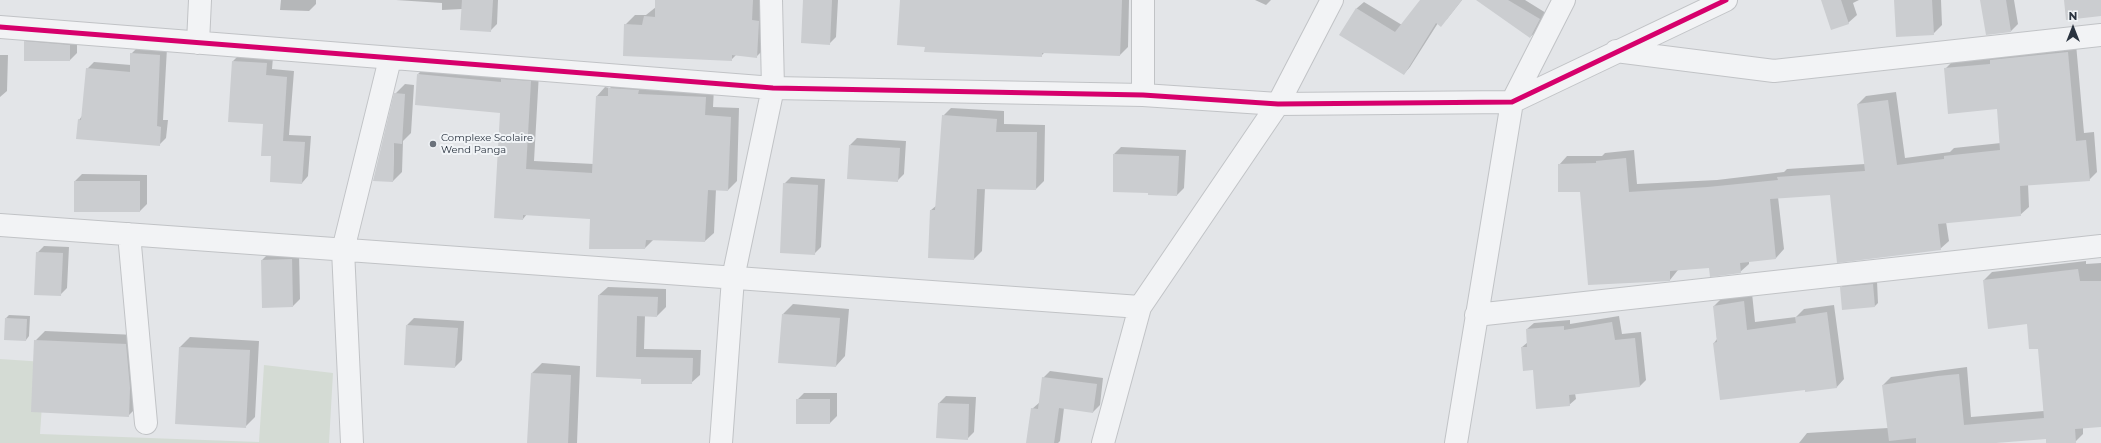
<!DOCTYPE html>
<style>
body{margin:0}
#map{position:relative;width:2101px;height:443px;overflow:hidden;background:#e3e5e8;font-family:Montserrat,sans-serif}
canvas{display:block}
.north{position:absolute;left:2053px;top:8px;width:40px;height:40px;-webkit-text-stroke:3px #f1f4f7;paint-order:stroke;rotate:0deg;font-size:11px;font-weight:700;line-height:16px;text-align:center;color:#2b3440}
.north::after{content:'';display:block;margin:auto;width:14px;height:18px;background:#2b3440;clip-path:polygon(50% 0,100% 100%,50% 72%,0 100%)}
</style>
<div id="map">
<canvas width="2101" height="443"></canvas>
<div class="north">N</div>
</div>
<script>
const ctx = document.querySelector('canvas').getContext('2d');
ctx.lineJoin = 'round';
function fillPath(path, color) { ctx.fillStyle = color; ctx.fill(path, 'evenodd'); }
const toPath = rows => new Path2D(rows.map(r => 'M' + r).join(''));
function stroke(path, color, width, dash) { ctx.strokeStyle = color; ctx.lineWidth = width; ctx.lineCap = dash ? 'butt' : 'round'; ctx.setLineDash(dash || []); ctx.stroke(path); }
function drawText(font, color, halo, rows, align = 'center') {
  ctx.font = font + ' Montserrat,sans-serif'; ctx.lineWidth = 4; ctx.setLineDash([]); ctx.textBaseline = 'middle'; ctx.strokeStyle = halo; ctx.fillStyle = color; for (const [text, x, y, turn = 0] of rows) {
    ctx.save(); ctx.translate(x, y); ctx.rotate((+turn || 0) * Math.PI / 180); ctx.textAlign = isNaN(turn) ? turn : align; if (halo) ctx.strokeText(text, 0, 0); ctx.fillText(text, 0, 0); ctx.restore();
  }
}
fillPath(toPath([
 [0,359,45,362,40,434,259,442,264,365,333,373,329,443,0,443]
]), '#d4dbd4');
fillPath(toPath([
 [281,0,316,0,316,4,309,11,280,10],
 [396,0,498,0,497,24,490,31,462,9,442,10,442,3],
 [656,0,762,0,766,47,756,57,736,55,731,60,625,25,635,15,646,15,656,7],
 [804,0,838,0,836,37,829,44],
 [901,0,1129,0,1128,47,1120,55,1045,52,1041,56,926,46],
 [1255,0,1271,0,1266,5],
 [1421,0,1462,0,1447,19,1438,23,1410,67,1404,74,1341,35,1357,8,1364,2,1402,25],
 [1478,0,1525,0,1546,13,1537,31,1530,37],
 [1822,0,1859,0,1853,3,1857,15,1848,23],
 [1895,0,1941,0,1942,25,1933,34],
 [1981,0,2014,0,2018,24,2011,31],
 [32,35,77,38,77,53,70,60,25,42],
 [2076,44,2084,133,2094,132,2097,172,2089,180,2028,184,2029,207,2020,215,1946,222,1949,241,1940,249,1831,194,1778,197,1784,249,1776,258,1749,261,1749,264,1740,272,1710,267,1678,270,1670,280,1581,191,1559,165,1567,156,1602,156,1605,153,1634,150,1637,184,1717,180,1784,172,1787,169,1865,164,1858,104,1866,96,1896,92,1905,158,1950,152,1954,148,2001,143,1998,108,1945,69,1954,60],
 [138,47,167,48,163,120,168,120,166,138,159,145,79,120,82,116,87,69,94,62,131,65,131,54],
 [240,54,273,57,272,69,294,71,289,135,311,136,308,176,302,183,272,156,264,123,229,121,233,61],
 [0,55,8,55,7,91,0,97],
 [427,65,539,73,534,161,594,164,597,96,605,87,610,88,618,79,714,88,713,107,739,108,737,181,728,190,716,189,714,233,705,241,654,239,645,248,591,218,527,214,523,219,501,112,418,74],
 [405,84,414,85,411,133,403,141,402,172,393,181,395,94],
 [951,108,1004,111,1004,124,1045,125,1044,181,1036,189,985,188,982,251,974,259,931,210,937,205,943,116],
 [857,138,906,141,904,174,897,181,850,145],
 [1121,147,1186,150,1184,188,1177,195,1114,154],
 [82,174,147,175,147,204,140,211,75,211,75,181],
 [791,177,825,179,821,247,814,254,784,184],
 [44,246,69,247,67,288,60,295,37,253],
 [269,253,299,253,300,299,293,306,262,307,262,260],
 [2086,261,2086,264,2101,263,2101,426,2083,427,2083,434,2075,442,2061,443,2047,443,2047,438,1984,443,1799,443,1807,433,1888,428,1883,385,1891,377,1967,367,1971,417,2044,411,2039,347,2027,323,1984,280,1992,272],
 [1877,281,1878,303,1875,306,1841,288,1844,284],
 [608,287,666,289,666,307,657,316,645,315,644,349,701,350,700,375,691,383,642,378,599,295],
 [1752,293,1755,322,1796,317,1804,309,1834,305,1844,379,1836,388,1805,388,1714,343,1717,339,1714,306,1722,298],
 [793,304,849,309,845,356,836,366,783,314],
 [9,315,30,316,29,336,26,340,6,318],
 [1619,316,1622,334,1641,332,1646,380,1640,386,1575,393,1576,399,1569,405,1534,369,1522,347,1528,342,1527,329,1534,323,1570,320,1570,324],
 [414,318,464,321,462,360,455,367,407,325],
 [45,331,136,335,138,406,128,416,35,341],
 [190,337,259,341,255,417,245,427,176,423,180,347],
 [542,363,580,366,577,443,528,443,532,373],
 [1050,371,1103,378,1100,405,1093,412,1064,408,1060,441,1058,443,1027,443,1032,409,1040,402,1043,378],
 [804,393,837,393,837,416,830,423,797,423,797,400],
 [946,396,976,397,974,432,967,439,939,403]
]), '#0003');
fillPath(toPath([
 [462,0,493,0,491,32,460,30],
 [655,0,753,0,752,20,759,21,757,58,732,55,732,61,623,56,624,24,642,25,644,16,655,17],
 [803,0,832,0,830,45,801,43],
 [900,0,1122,0,1120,56,1042,53,1042,57,924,52,925,47,897,45],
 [1420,0,1462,0,1441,27,1436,23,1404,75,1339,35,1356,8,1395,32],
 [1476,0,1508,0,1540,19,1530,38],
 [1821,0,1841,0,1849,24,1831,30],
 [1894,0,1932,0,1934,35,1896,37],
 [1980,0,2006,0,2011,32,1986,35],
 [2064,0,2101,0,2101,16,2066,20],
 [24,41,70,45,70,61,24,61],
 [2068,52,2076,141,2086,140,2090,181,2020,186,2021,216,1938,224,1941,250,1837,263,1830,195,1770,199,1776,259,1740,263,1741,273,1710,277,1709,268,1670,271,1670,281,1588,285,1580,192,1558,192,1558,164,1596,163,1596,161,1626,158,1629,192,1708,187,1778,180,1777,177,1865,171,1857,104,1888,100,1897,165,1944,159,1944,156,2000,150,1997,109,1948,114,1944,68,1990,64,1990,60],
 [130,53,160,55,157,126,161,127,160,146,76,139,78,119,81,120,86,68,130,72],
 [232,61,267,63,266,75,287,77,283,141,305,142,302,184,270,182,271,156,261,156,263,124,228,122],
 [417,74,501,82,501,79,531,81,526,169,592,173,596,96,608,96,608,88,639,90,638,94,706,97,705,115,731,117,728,191,708,190,705,242,646,240,645,249,589,249,590,219,523,215,523,220,494,218,500,113,415,105],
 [394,93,405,94,402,144,394,143,393,182,373,181],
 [942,115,997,119,996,132,1037,132,1036,190,977,189,974,260,928,258,930,210,935,210],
 [849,145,900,148,898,182,847,179],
 [1113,154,1179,156,1177,196,1148,195,1148,193,1113,192],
 [74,181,140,181,140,212,74,212],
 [783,183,818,185,815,255,780,253],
 [36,252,63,253,61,296,34,295],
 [292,259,293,307,262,308,261,260],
 [2078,269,2080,281,2101,281,2101,427,2075,429,2076,443,2046,443,2046,439,1996,443,1916,443,1916,438,1889,441,1882,385,1938,376,1959,374,1964,425,2044,418,2038,349,2029,349,2027,324,1988,329,1983,280],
 [1873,284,1875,307,1842,310,1840,287],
 [598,295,658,297,657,317,637,316,636,357,693,358,692,384,641,384,641,379,596,377],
 [1744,301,1747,330,1796,323,1795,317,1827,312,1837,388,1805,392,1805,390,1720,400,1713,343,1717,342,1713,306],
 [782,314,840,318,836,367,778,363],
 [5,318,27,319,26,341,4,340],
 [1612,322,1615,340,1635,338,1640,387,1569,395,1570,406,1536,409,1533,370,1523,371,1521,347,1527,347,1526,329,1564,326,1564,330],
 [406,325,458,328,455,368,404,365],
 [34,340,126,344,130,388,129,417,31,412],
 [179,347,250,350,246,428,175,424],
 [531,373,571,375,568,443,527,443],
 [1042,377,1097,384,1093,413,1059,408,1054,443,1026,443,1031,408,1038,409],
 [796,399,830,399,830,424,796,424],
 [938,403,969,404,968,440,936,438]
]), '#cbcdd0');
const minor = toPath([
 [0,27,773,88,1143,95,1278,104,1512,102,1726,0],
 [198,43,200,0],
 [1616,51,1774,71,2101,35],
 [1143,95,1143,0],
 [0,225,1140,307],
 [129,234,146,423],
 [1476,315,2101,246],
 [352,443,343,250,390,59],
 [721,443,733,278,773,88,771,0],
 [1103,443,1140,307,1278,104,1332,0],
 [1456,443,1512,102,1564,0]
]);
stroke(minor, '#c1c3c6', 24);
stroke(minor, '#f2f3f5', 22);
stroke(toPath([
 [0,27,773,88,1143,95,1278,104,1512,102,1726,0]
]), '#d6006c', 5);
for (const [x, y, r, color] of [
 [433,144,4,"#6b727b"]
]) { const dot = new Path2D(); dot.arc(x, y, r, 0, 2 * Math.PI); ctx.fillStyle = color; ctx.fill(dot); stroke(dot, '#f1f4f7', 1.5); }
drawText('10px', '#2b3440', '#f1f4f7', [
 ["Complexe Scolaire",441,138],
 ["Wend Panga",441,150]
], 'left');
</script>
